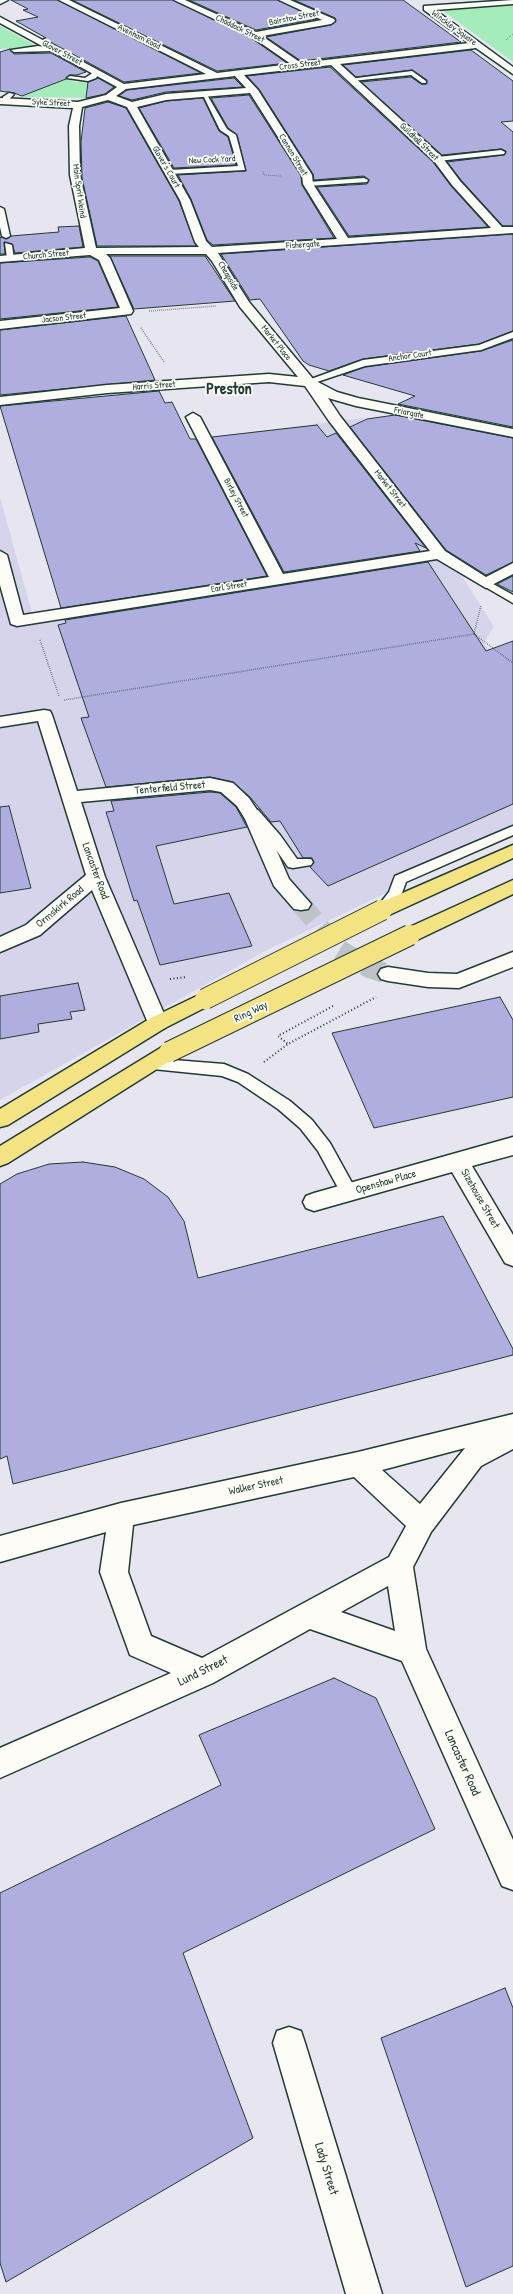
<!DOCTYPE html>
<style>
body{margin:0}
canvas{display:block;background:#e6e5f0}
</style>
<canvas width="513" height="2294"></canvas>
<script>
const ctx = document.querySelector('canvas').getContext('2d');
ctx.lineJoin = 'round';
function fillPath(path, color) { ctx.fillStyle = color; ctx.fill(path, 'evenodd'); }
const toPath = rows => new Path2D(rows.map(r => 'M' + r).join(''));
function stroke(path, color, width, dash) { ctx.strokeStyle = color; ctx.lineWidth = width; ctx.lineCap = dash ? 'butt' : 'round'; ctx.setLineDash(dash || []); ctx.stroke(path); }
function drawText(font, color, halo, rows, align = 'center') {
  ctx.font = font + ' "Patrick Hand",sans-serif'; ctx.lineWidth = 3.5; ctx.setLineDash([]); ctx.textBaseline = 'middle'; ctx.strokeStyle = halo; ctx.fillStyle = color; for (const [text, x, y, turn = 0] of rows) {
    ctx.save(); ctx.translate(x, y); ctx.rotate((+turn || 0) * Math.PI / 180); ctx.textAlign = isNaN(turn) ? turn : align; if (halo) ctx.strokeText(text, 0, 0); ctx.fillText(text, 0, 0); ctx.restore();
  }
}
fillPath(toPath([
 [362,418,494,627,483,644,513,665,513,832,265,951,0,1100,0,497,32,613,275,586,197,439]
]), '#d6d4eb');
fillPath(toPath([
 [513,5,513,62,442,10],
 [0,26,38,47,0,49],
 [67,79,75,82,98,79,103,91,89,98,21,97]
]), '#a4ecb9');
const building = toPath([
 [11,0,58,0,201,73,124,82,43,38,46,38,16,21,38,17,23,10,28,9,11,0],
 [72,0,173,0,251,38,287,63,217,71,72,0],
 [189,0,278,0,317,19,256,30,189,0],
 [294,0,403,0,461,42,301,61,266,37,331,25,336,20,335,18,294,0],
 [10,49,14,54,51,53,86,72,77,75,69,75,66,79,22,96,14,93,0,91,0,52,10,49],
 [471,50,513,81,513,121,501,122,513,132,513,226,503,226,461,180,447,162,504,155,506,151,501,149,442,155,361,82,411,77,421,84,426,84,427,80,412,70,356,77,343,65,471,50],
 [330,67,433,162,451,186,488,227,349,236,317,187,367,184,369,180,364,176,314,180,313,174,259,89,247,76,330,67],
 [98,78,114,87,105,94,86,98,88,82,98,78],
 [234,78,243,87,166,92,132,100,119,96,127,90,234,78],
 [249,95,301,176,302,185,334,238,213,245,207,240,191,199,178,175,246,171,237,135,228,128,211,98,249,95],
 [203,98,219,131,228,137,236,165,174,168,139,108,166,101,203,98],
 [108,102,126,108,179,201,196,246,97,246,82,178,81,142,85,108,108,102],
 [79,226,83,247,15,253,12,244,4,242,5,254,0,254,0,237,7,239,11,236,59,232,58,227,79,226],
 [513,234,513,331,479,344,363,359,329,371,309,365,303,361,260,299,250,300,221,254,513,234],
 [110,256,205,256,235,301,134,309,110,256],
 [90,257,98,261,118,307,0,319,0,263,90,257],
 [126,316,155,380,0,395,0,330,126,316],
 [513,340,513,427,398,404,415,396,343,375,365,367,481,351,513,340],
 [159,391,165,403,172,402,190,439,196,439,267,576,61,608,0,406,159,391],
 [395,415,513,438,513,562,486,575,446,550,350,427,367,419,395,415],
 [317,425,327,437,336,433,426,548,415,543,420,551,284,572,212,437,317,425],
 [428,562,486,651,513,641,513,804,328,886,310,867,314,863,312,858,303,858,280,821,271,822,250,797,233,782,210,777,106,787,81,718,89,717,58,625,66,623,65,620,428,562],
 [513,576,513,592,497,584,513,576],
 [210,792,220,793,236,807,247,827,156,846,174,904,229,893,252,946,160,965,137,900,134,901,106,812,114,811,111,801,210,792],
 [9,806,31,888,0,893,0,807,9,806],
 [78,983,85,1010,70,1012,72,1019,38,1024,39,1032,0,1039,0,996,78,983],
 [500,997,513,1020,513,1097,374,1128,332,1033,500,997],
 [83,1162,115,1167,144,1179,168,1197,184,1221,198,1278,443,1216,513,1349,513,1355,13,1484,7,1456,0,1459,0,1184,17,1174,49,1164,83,1162],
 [334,1678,376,1698,435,1829,183,1953,253,2138,6,2282,0,2263,0,1893,221,1785,199,1735,334,1678],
 [505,1988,513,2008,513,2266,466,2287,381,2038,505,1988]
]);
fillPath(building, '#b0aedf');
stroke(building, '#1f3d34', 1);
stroke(toPath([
 [301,904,337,948,369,968,388,974]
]), '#bec3ca', 20, [20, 10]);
const lane = toPath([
 [38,46,57,49,54,51,14,52,11,50,38,46],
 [97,70,100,72,96,78,88,81,67,78,70,76,85,78,97,70],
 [412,71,426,81,426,83,422,83,411,75,352,81,349,79,412,71],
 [9,93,14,94,7,102,3,102,3,97,9,93],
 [202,93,206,93,227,129,236,135,245,170,170,174,166,172,170,170,238,166,229,136,220,130,202,93],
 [501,150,505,152,504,154,438,161,434,159,438,157,501,150],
 [364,178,368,180,367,182,308,186,304,184,308,182,364,178],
 [0,207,4,209,10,236,6,238,2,236,0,227,0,207],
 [5,243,12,245,14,260,7,258,5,243],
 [513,332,513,338,481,350,365,366,311,384,303,382,363,360,479,345,513,332],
 [486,580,513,595,513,603,482,585,480,583,486,580],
 [253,809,258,810,280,835,297,859,311,859,313,862,311,865,293,868,288,867,270,841,246,813,253,809],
 [513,826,513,835,406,882,402,893,387,913,377,913,375,910,389,892,395,876,513,826],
 [148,1058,224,1064,248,1074,290,1101,312,1120,330,1143,357,1192,355,1197,349,1199,343,1197,318,1151,300,1128,278,1109,238,1082,222,1076,143,1068,140,1064,143,1060,148,1058]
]);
const street = toPath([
 [59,0,69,0,217,73,291,64,252,37,174,0,185,0,256,32,322,20,279,0,290,0,334,19,335,21,331,24,262,36,301,63,469,43,424,10,424,6,513,0,513,4,435,10,513,67,513,74,476,48,340,64,442,157,460,181,502,227,513,227,513,233,218,253,249,302,314,380,337,392,358,398,513,429,513,437,356,406,328,398,340,416,445,551,486,577,513,563,513,574,486,588,437,559,17,626,11,624,0,585,0,551,7,555,23,615,269,577,186,417,193,413,200,417,283,574,430,551,329,421,305,386,269,382,107,393,0,405,0,397,107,385,269,374,298,377,240,307,212,261,206,254,106,254,110,258,133,311,131,314,0,329,0,321,120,308,99,260,90,255,0,262,0,256,85,248,70,175,69,126,73,108,0,104,0,98,78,102,106,95,117,87,0,23,0,17,124,84,206,74,59,0],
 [331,65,434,161,452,185,491,228,348,238,313,184,312,175,258,90,244,75,331,65],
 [235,76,246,88,166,94,132,102,116,96,126,89,235,76],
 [250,93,302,175,303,184,337,239,212,247,206,241,190,200,137,107,166,100,250,93],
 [108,100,127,107,180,200,195,242,199,247,96,248,80,175,79,126,82,107,108,100],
 [44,710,50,711,52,715,77,791,210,778,233,783,249,798,263,819,289,879,311,904,308,909,301,910,294,909,274,886,245,819,237,806,221,792,210,790,81,802,105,877,168,1023,165,1028,158,1030,151,1028,148,1023,92,890,40,935,0,952,0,937,26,925,86,875,38,721,0,727,0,717,44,710],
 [513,952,513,967,459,988,428,987,388,981,381,979,378,974,381,969,388,967,428,973,457,974,513,952],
 [513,1137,513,1155,472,1166,513,1235,513,1266,505,1263,452,1172,314,1211,306,1208,303,1202,306,1196,314,1193,513,1137],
 [289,2027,301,2031,305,2043,382,2294,346,2294,273,2043,277,2031,289,2027]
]);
const secondary = toPath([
 [0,0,8,0,0,4,0,0],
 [513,1414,513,1449,481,1466,431,1532,413,1567,426,1649,513,1840,513,1890,502,1886,402,1661,310,1629,213,1683,0,1778,0,1748,171,1673,130,1655,100,1572,106,1532,0,1562,0,1536,121,1503,358,1452,513,1414],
 [465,1448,420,1504,382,1470,465,1448],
 [354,1477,406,1526,389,1557,202,1658,151,1636,128,1572,133,1525,354,1477],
 [388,1586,395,1631,341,1612,388,1586]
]);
const highway = toPath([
 [513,845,513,858,389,915,382,916,375,915,372,910,375,905,513,845],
 [513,880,513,894,417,940,410,942,403,940,400,935,403,930,513,880],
 [205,992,212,994,215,999,212,1004,165,1028,8,1125,0,1127,0,1109,151,1018,205,992],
 [169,1044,176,1047,179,1052,176,1057,8,1163,0,1166,0,1146,162,1047,169,1044]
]);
stroke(lane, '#1f3d34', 3);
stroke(street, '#1f3d34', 3);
stroke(secondary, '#1f3d34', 3);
stroke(highway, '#1f3d34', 3);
stroke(toPath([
 [506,40,513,34],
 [263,171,264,175,281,176]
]), '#1f3d34', 1, [0.5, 1.5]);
stroke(toPath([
 [149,311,216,306],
 [141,328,164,362],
 [474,634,481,605],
 [40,640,59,696],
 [64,700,474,634,513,663]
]), '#1f3d34', 1.5, [0.5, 1.5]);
stroke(toPath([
 [170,979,187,977],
 [333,1006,278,1036,288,1044,376,997],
 [264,1062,288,1044]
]), '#1f3d34', 2, [1, 2.5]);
fillPath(lane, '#fdfcf7');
fillPath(street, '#fdfcf7');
fillPath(secondary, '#fdfcf7');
fillPath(highway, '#f4e382');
const highwayBridge = toPath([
 [205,999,382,910],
 [169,1052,410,935]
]);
stroke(highwayBridge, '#1f3d34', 22, []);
stroke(highwayBridge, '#f4e382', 20);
drawText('9px', '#1f3d34', '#fdfcf7', [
 ["Bairstow Street",294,18,-11],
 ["Winckley Square",454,28,36],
 ["Chaddock Street",240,29,26],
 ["Avenham Road",139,37,26],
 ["Glover Street",62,53,28],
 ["Cross Street",300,65,-7],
 ["Syke Street",51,103,3],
 ["Guildhall Street",419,142,44],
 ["Cannon Street",293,155,59],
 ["New Cock Yard",212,160,-3],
 ["Glover's Court",166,167,60],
 ["Main Sprit Weind",79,191,82],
 ["Fishergate",303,245,-4],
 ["Church Street",46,255,-5],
 ["Cheapside",228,276,59],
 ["Jacson Street",64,318,-6],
 ["Market Place",276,343,51],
 ["Anchor Court",410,356,-8],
 ["Harris Street",154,386,-4],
 ["Friargate",409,413,11],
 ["Market Street",390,489,52],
 ["Birley Street",236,498,62],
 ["Earl Street",229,587,-9]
]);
drawText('11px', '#1f3d34', '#fdfcf7', [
 ["Tenterfield Street",170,788,-5],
 ["Lancaster Road",95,871,70],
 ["Ormskirk Road",60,907,-40],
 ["Ring Way",251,1012,-26],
 ["Openshaw Place",386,1182,-16],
 ["Sizehouse Street",480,1199,60],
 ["Walker Street",256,1486,-12]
]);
drawText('13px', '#1f3d34', '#fdfcf7', [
 ["Lund Street",203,1671,-26],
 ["Lancaster Road",462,1763,66],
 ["Lady Street",326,2169,73]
]);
drawText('bold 16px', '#1f3d34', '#fdfcf7', [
 ["Preston",229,390]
]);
</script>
